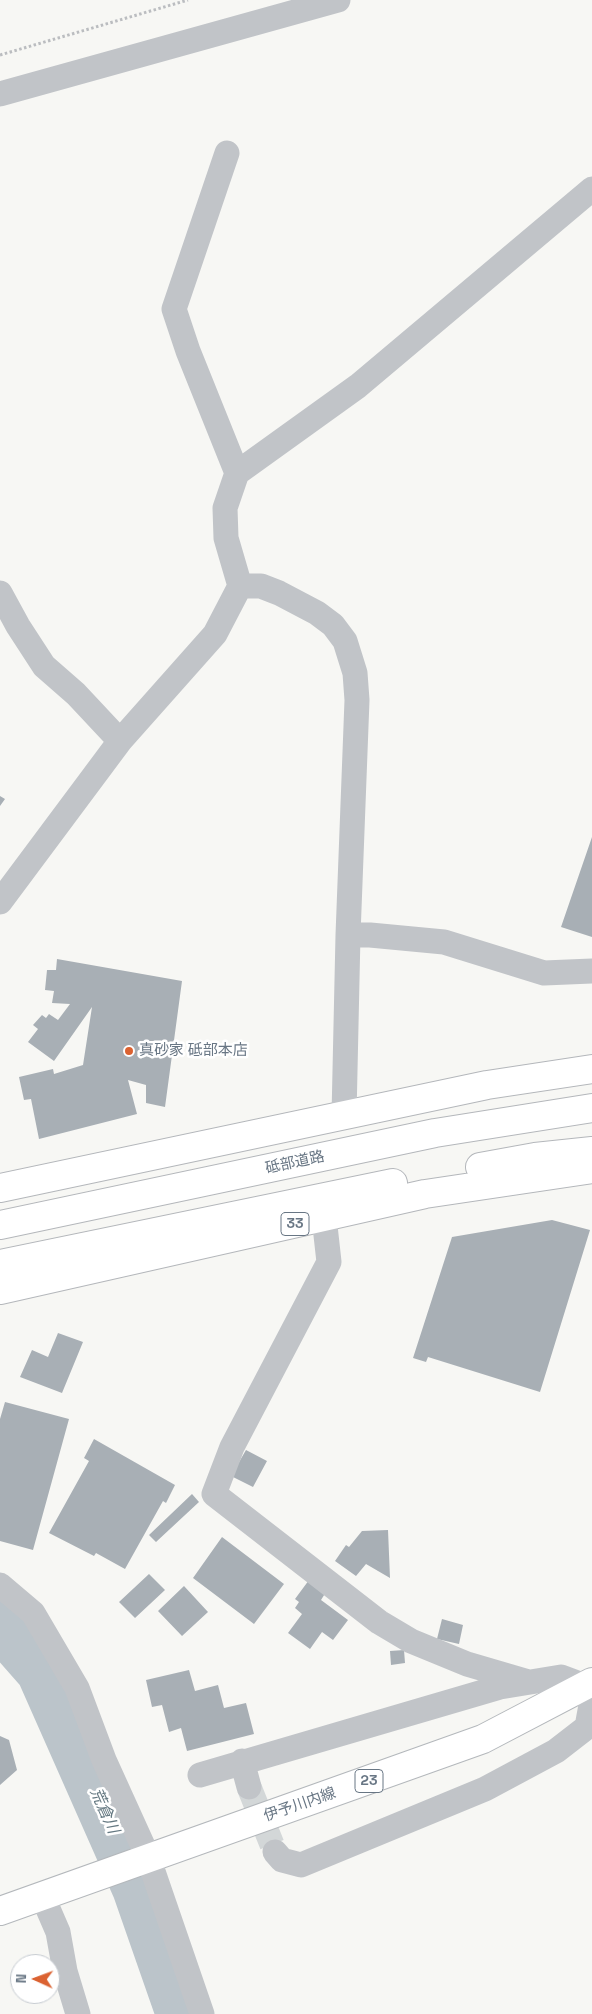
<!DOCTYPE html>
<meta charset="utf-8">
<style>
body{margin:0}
#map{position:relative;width:592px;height:2014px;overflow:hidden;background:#f7f7f4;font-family:"Space Grotesk",sans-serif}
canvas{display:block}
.north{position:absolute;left:10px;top:1954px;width:50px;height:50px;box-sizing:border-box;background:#fff;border:1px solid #c3c8ce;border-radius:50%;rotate:272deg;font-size:14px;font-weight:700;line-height:20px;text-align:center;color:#687684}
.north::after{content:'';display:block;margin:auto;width:18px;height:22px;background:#db6231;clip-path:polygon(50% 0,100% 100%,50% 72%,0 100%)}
</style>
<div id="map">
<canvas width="592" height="2014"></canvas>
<div class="north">N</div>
</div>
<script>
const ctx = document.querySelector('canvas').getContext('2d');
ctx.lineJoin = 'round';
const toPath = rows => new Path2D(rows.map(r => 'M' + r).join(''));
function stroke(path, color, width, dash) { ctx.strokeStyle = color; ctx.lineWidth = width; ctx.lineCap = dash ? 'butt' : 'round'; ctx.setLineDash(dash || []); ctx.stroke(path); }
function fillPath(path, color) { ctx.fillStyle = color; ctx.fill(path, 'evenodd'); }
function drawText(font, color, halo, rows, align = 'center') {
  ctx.font = font + ' "Space Grotesk","Noto Sans JP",sans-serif'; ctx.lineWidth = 5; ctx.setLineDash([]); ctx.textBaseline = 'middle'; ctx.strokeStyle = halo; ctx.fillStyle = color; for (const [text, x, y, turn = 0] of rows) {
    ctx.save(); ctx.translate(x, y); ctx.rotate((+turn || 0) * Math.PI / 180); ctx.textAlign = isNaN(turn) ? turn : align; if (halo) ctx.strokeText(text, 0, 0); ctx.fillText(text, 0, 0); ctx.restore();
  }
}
stroke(toPath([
 [0,1623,42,1671,138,1888,182,2014]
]), '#bbc4ca', 52);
fillPath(toPath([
 [0,796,5,799,0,806],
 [592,837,592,937,561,927],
 [57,959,182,981,165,1107,146,1103,146,1085,128,1080,137,1114,39,1139,31,1099,24,1100,19,1077,53,1069,54,1074,83,1065,92,1007,54,1061,28,1042,38,1029,33,1025,42,1015,46,1018,49,1014,58,1020,70,1004,52,1003,54,991,45,990,47,970,56,970],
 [552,1220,590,1230,540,1392,428,1357,426,1362,413,1358,452,1237],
 [58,1333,83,1342,62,1393,20,1377,32,1350,48,1357],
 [5,1402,69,1419,33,1550,0,1541,0,1419],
 [94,1439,175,1485,166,1503,163,1501,125,1569,96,1553,94,1556,49,1533,89,1461,84,1458],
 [246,1450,267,1461,253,1487,231,1476],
 [192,1494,199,1502,156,1542,149,1535],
 [388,1530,390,1578,366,1564,356,1576,335,1561,346,1545,349,1547,362,1531],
 [222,1537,284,1584,254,1624,193,1578],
 [149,1574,165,1590,135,1618,119,1602],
 [309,1580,326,1592,321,1600,348,1620,333,1640,322,1632,310,1649,288,1633,302,1614,295,1608,299,1602,295,1599],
 [184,1586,208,1612,182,1636,158,1611],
 [442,1619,463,1625,459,1644,437,1639],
 [404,1650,405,1663,391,1665,390,1651],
 [189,1670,195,1691,218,1685,224,1708,246,1703,254,1734,187,1751,181,1728,169,1732,162,1705,152,1707,146,1680],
 [0,1736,9,1740,17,1770,0,1785]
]), '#a8afb5');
stroke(toPath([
 [249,1787,275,1852]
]), '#d3d7d8', 25, [25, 12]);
const primary = toPath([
 [0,1911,483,1739,592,1682]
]);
const trunk = toPath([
 [480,1167,535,1157,592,1151],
 [0,1188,487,1085,592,1069],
 [0,1225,435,1133,592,1108],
 [0,1264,393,1183],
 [0,1290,425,1194,592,1169]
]);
stroke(primary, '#b4b8bc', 30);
stroke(trunk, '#b4b7bb', 30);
stroke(toPath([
 [0,55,188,0]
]), '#bbbdc0', 3, [2.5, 2.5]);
stroke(toPath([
 [0,94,338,0],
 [227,153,174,309,188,351,237,473],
 [240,586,261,586,279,593,317,613,333,625,345,641,355,673,357,700,348,935,344,1116],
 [0,593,18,626,44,666,76,694,120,741],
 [0,902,120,741,215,634,240,586,226,538,225,508,237,473,358,386,592,189],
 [348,935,370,935,444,942,544,973,592,971],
 [324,1217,329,1262,232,1447,214,1494,379,1622,411,1641,467,1664,525,1681],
 [0,1585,33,1613,77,1688,104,1760,148,1857,202,2014],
 [242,1761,249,1787],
 [200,1775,500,1687,561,1677,585,1686,591,1705,587,1727,556,1751,485,1789,301,1865,282,1860,275,1852],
 [42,1895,58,1932,65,1971,78,2014]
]), '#c1c4c8', 25);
stroke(primary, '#fff', 28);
stroke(trunk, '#fff', 28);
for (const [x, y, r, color] of [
 [129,1051,5,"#db6231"]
]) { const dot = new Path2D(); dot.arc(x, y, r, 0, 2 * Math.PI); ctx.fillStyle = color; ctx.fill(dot); stroke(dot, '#fff', 2); }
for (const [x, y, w] of [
 [295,1224,28],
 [369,1781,28]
]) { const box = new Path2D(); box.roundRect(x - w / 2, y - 11.5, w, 23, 4); ctx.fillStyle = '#fff'; ctx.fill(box); stroke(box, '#687684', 1); }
drawText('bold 14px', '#687684', null, [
 ["33",295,1224],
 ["23",369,1781]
]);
drawText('15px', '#687684', '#fff', [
 ["真砂家 砥部本店",139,1051]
], 'left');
drawText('15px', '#687684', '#fff', [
 ["砥部道路",295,1163,-12],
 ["伊予川内線",300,1805,-19]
]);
drawText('italic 16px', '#637780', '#fff', [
 ["荒倉川",104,1811,66]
]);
</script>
